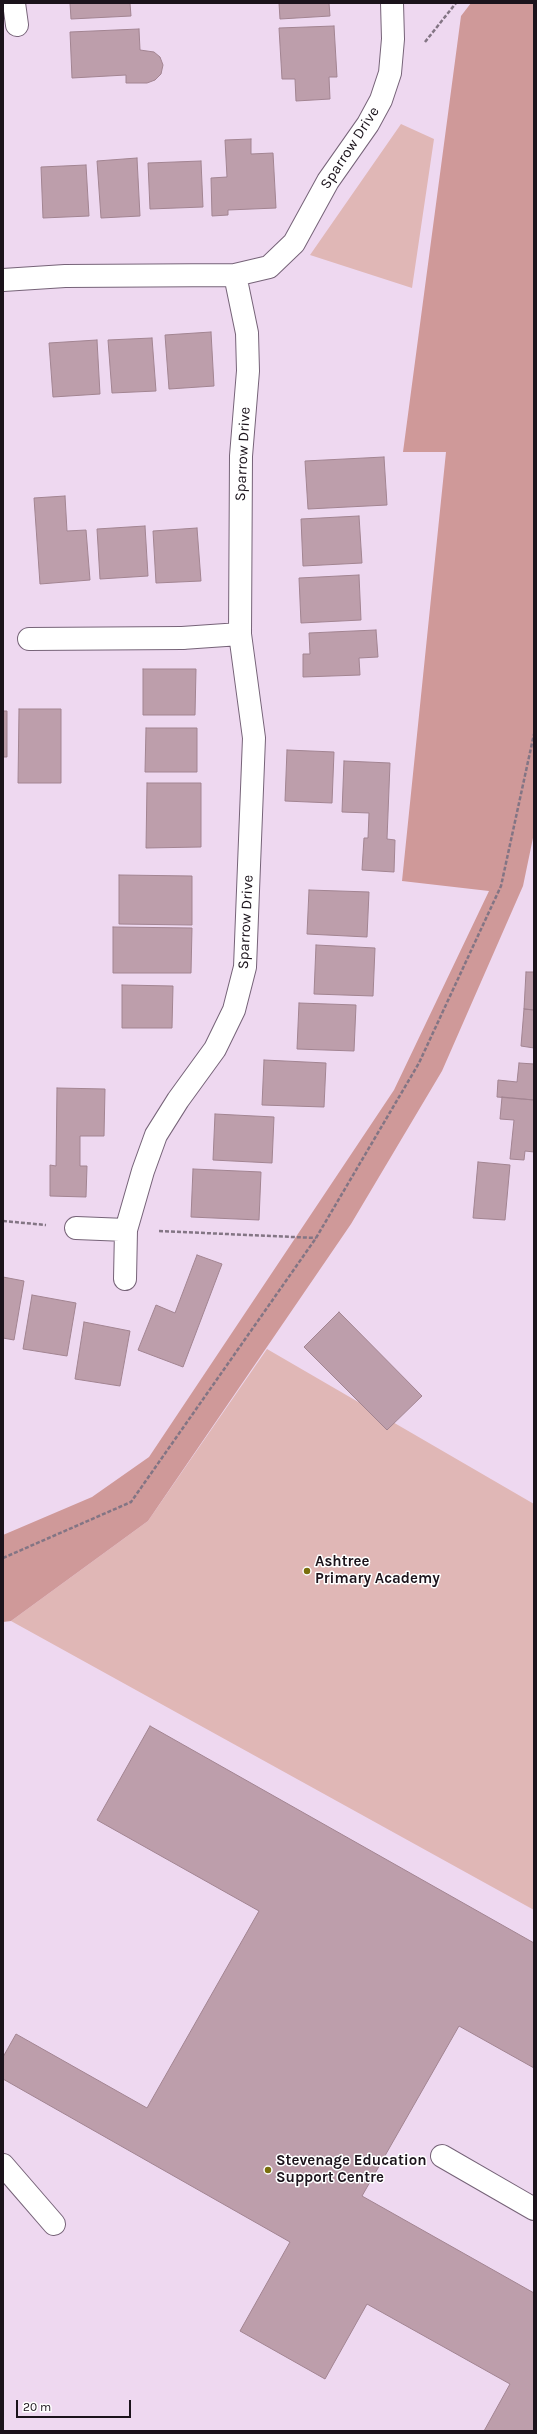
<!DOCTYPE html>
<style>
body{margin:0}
#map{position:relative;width:537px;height:2434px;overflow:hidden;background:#eed8f0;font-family:Karla,sans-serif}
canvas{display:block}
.frame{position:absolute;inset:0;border:4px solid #1b131b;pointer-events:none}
.scale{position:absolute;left:16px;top:2400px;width:115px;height:18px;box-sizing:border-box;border:2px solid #1b131b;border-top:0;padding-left:5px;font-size:12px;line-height:14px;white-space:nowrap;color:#1b131b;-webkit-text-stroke:3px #fff;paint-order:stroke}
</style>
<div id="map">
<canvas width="537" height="2434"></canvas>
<div class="frame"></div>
<div class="scale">20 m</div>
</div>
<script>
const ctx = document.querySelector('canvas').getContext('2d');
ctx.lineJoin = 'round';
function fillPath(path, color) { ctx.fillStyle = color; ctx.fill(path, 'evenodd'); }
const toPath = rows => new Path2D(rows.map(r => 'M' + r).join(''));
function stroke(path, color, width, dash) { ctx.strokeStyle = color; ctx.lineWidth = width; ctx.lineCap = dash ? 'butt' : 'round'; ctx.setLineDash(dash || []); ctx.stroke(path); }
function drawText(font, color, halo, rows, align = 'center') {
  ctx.font = font + ' Karla,sans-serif'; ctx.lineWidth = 3; ctx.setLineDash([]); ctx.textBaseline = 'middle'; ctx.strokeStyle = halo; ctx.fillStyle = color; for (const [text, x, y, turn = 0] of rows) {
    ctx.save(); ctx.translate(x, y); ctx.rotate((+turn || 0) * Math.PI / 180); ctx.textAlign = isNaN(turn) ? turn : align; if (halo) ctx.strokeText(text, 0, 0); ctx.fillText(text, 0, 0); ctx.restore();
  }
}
fillPath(toPath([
 [401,124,434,139,412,288,310,255],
 [267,1349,534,1504,534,1910,11,1621,148,1521]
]), '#e0b7b6');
fillPath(toPath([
 [471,3,534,3,534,833,523,886,442,1071,351,1224,148,1521,11,1621,3,1622,3,1535,92,1497,149,1457,394,1090,489,891,402,881,446,452,403,452,461,16]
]), '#cf9999');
const building = toPath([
 [70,3,130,3,131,16,71,19,70,3],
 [279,3,329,3,330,16,280,19,279,3],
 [334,26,337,77,329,77,330,99,296,101,295,79,282,79,279,28,334,26],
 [139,29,140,50,154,52,160,57,163,65,161,74,155,80,147,83,126,83,126,75,72,78,70,32,139,29],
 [251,139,251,154,273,153,276,208,228,210,228,215,212,216,211,178,227,177,225,140,251,139],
 [137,158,140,216,101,218,97,161,137,158],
 [201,161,203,207,150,209,148,163,201,161],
 [86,165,89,216,43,218,41,167,86,165],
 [211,332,214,386,169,389,165,335,211,332],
 [152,338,156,391,112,393,108,340,152,338],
 [97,340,100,394,53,397,49,343,97,340],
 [384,457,387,505,308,509,305,461,384,457],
 [65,496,67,531,86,530,90,580,40,584,34,498,65,496],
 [359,516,362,563,303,566,301,519,359,516],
 [145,526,148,576,100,579,97,529,145,526],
 [197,528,201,581,156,583,153,531,197,528],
 [359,575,361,620,301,623,299,578,359,575],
 [376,630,378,657,359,658,360,675,303,677,303,654,310,654,309,633,376,630],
 [143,669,196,669,195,715,143,715,143,669],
 [19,709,61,709,61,783,18,783,19,709],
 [3,711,7,711,7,757,3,757,3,711],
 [146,728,197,728,197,772,145,772,146,728],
 [287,750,334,752,332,803,285,801,287,750],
 [344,761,390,763,387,839,395,840,394,872,362,870,364,838,368,838,369,813,342,812,344,761],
 [147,783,201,783,201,847,146,848,147,783],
 [119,875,192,876,192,925,119,924,119,875],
 [309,890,369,892,367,937,307,934,309,890],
 [113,927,192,928,191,973,113,973,113,927],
 [316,945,375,948,373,996,314,994,316,945],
 [526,972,534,972,534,1010,524,1009,526,972],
 [122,985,173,986,172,1028,122,1028,122,985],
 [299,1003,356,1005,354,1051,297,1049,299,1003],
 [524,1009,534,1010,534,1048,521,1046,524,1009],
 [264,1060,326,1063,324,1107,262,1105,264,1060],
 [519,1063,534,1064,534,1100,497,1097,498,1080,517,1082,519,1063],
 [57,1088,105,1089,104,1136,80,1136,80,1166,87,1166,86,1197,50,1196,50,1165,56,1166,57,1088],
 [502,1097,534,1100,534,1152,525,1151,524,1160,510,1159,514,1120,500,1119,502,1097],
 [215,1114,274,1117,272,1163,213,1160,215,1114],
 [478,1162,510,1165,505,1220,473,1218,478,1162],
 [193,1169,261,1172,259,1220,191,1217,193,1169],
 [197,1255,222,1264,183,1367,138,1350,156,1305,175,1313,197,1255],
 [3,1277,24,1281,14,1340,3,1338,3,1277],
 [32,1295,76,1303,67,1356,23,1349,32,1295],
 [339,1312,422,1396,387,1430,304,1347,339,1312],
 [84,1322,130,1331,120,1386,75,1379,84,1322],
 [150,1726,534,1943,534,2068,459,2026,362,2196,534,2293,534,2431,484,2431,510,2384,367,2304,325,2379,240,2331,290,2242,3,2079,3,2057,16,2034,147,2108,259,1911,97,1820,150,1726]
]);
fillPath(building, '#bd9eab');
stroke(building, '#a28491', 1);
const service = toPath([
 [14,3,17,25],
 [29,639,182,638],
 [442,2156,534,2209],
 [3,2165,54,2224]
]);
const minor = toPath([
 [235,275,269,267,294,243,328,181,368,124,381,100,390,73,393,39,392,3],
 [3,280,65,276,235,275,247,333,248,371,241,456,240,634,254,738,245,967,234,1010,215,1049,178,1100,156,1135,143,1171,126,1230,125,1279],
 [182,638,240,634],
 [76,1228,126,1230]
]);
stroke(service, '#766378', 24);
stroke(minor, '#766378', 24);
stroke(toPath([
 [425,42,456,3],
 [3,1221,46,1225],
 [159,1231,316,1238],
 [3,1558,131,1502,316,1238,419,1063,501,886,534,734]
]), '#837584', 2.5, [4, 2]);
stroke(service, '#fff', 22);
stroke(minor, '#fff', 22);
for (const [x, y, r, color] of [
 [307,1571,4,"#796f0d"],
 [268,2170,4,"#796f0d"]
]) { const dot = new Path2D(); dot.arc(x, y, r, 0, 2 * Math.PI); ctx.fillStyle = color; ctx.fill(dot); stroke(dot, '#fff', 1.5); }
drawText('15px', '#1b131b', '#fff', [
 ["Sparrow Drive",350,148,-57],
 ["Sparrow Drive",243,454,-87],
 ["Sparrow Drive",246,922,-87]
]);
drawText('bold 15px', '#1b131b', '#fff', [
 ["Ashtree",315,1562],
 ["Primary Academy",315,1579],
 ["Stevenage Education",276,2161],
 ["Support Centre",276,2178]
], 'left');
</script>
